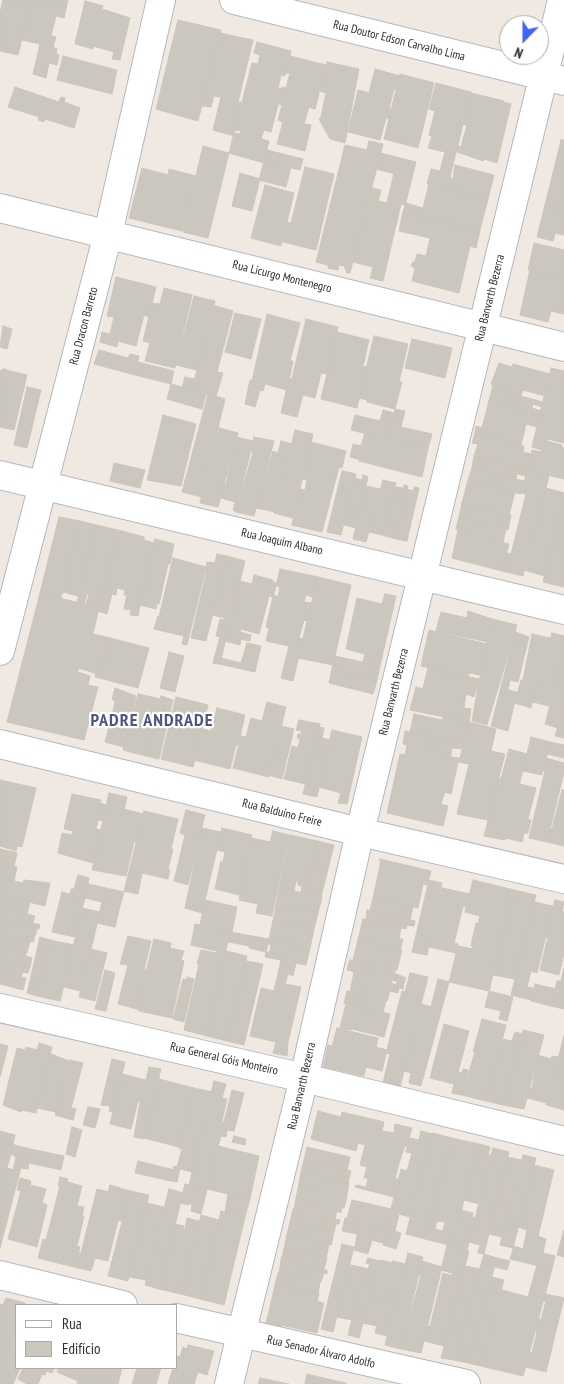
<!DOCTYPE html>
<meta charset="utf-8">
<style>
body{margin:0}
#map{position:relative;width:564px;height:1384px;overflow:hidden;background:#efe9e1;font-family:"PT Sans Narrow",sans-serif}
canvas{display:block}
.legend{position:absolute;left:15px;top:1304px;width:162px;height:65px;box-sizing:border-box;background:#fff;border:1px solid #ababab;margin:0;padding:6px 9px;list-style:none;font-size:15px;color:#2e2e2e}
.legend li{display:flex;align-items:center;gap:10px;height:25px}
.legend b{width:25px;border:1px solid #ababab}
.north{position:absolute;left:499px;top:15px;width:50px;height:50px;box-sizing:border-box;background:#fff;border:1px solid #ababab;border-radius:50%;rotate:202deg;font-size:14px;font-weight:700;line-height:20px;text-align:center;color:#2e2e2e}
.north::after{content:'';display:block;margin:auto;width:18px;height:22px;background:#4264fb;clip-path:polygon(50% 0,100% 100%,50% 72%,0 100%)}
</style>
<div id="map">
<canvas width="564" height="1384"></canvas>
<ul class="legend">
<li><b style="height:6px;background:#fff"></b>Rua</li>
<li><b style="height:14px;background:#cbc7bf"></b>Edifício</li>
</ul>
<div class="north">N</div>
</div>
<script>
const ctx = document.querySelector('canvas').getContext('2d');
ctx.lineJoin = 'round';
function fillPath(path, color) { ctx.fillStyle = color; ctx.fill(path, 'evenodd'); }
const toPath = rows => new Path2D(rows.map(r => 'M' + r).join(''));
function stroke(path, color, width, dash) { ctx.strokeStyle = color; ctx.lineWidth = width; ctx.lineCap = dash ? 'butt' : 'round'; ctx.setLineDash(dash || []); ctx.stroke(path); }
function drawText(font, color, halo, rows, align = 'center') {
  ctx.font = font + ' "PT Sans Narrow",sans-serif'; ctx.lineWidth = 4.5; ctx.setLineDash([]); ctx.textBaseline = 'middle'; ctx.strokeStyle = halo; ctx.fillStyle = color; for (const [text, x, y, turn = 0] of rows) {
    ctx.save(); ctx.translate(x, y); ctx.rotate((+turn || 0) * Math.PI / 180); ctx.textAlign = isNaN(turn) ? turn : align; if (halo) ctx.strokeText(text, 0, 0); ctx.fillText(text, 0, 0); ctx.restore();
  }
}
const building = toPath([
 [3,0,31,0,18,55,0,51,0,13,3,0],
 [31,0,68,0,64,18,56,16,51,36,56,37,53,47,57,49,56,54,59,55,57,65,49,63,46,78,33,74,40,44,22,40,31,0],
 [85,1,103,6,102,9,130,18,120,60,112,59,114,52,93,46,93,49,75,44,85,1],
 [178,20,221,30,198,121,156,109,178,20],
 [220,33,253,40,238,102,241,102,234,136,213,130,221,97,214,96,211,107,202,106,220,33],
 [257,42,291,51,285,76,281,75,278,88,282,89,271,132,264,130,261,139,269,141,264,163,229,153,234,133,240,134,241,131,235,130,252,63,258,64,260,55,254,53,257,42],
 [63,56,117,70,112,94,57,80,63,56],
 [290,56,326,65,315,109,309,107,304,124,311,125,305,151,277,144,283,122,278,120,282,105,279,104,282,87,286,88,290,73,286,73,290,56],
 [327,62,359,69,345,143,330,139,319,119,321,117,326,93,320,91,327,62],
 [375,69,400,76,397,90,394,89,389,109,392,109,389,119,386,118,380,140,348,132,358,90,369,93,375,69],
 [400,74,434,83,418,148,384,139,400,74],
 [436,83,471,92,447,189,427,184,431,169,440,171,445,152,428,148,432,136,429,135,435,111,429,109,436,83],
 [15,87,59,102,61,97,65,98,64,102,80,108,74,128,45,119,44,122,38,120,39,117,8,107,15,87],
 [471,93,504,101,503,102,511,104,497,163,484,159,483,161,457,152,458,146,461,147,467,125,463,124,471,93],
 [561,140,564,140,564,175,553,173,561,140],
 [369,141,383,144,350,273,347,273,344,266,339,265,338,270,328,268,328,265,316,262,345,145,367,150,369,141],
 [203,146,229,153,208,238,183,232,190,198,182,231,129,218,142,168,168,175,169,169,196,176,203,146],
 [267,150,303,159,300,170,264,161,267,150],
 [380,153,416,162,412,178,376,169,380,153],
 [264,161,291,167,286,187,259,180,264,161],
 [455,165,494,175,488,199,447,189,450,178,453,179,455,165],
 [305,167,334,174,316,250,283,242,287,222,291,223,305,167],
 [240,173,260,179,252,211,232,206,240,173],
 [394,173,412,178,405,205,401,204,383,281,370,278,373,267,353,262,371,188,381,190,378,201,387,203,394,173],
 [553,173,564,175,564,209,545,205,553,173],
 [429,184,488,199,480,230,403,212,406,203,423,208,429,184],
 [265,185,294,193,281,246,251,238,265,185],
 [545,205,564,209,564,235,555,233,553,241,537,237,545,205],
 [403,212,480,230,476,248,470,246,459,293,412,281,415,268,411,266,413,262,415,262,417,254,426,256,430,238,399,231,403,212],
 [534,243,564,250,564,278,528,270,534,243],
 [530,270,564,278,564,314,551,311,548,322,520,315,530,270],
 [116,277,156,287,149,317,144,315,136,346,118,341,117,347,100,342,102,332,110,334,114,317,107,316,116,277],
 [164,288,192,295,175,368,145,361,150,343,143,341,152,303,160,304,164,288],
 [194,296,215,301,197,370,176,365,194,296],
 [213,305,233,311,217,372,223,373,216,396,192,390,213,305],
 [235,313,261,319,251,359,225,352,235,313],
 [267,314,300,323,290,361,293,361,287,390,265,384,263,391,260,390,255,407,245,404,250,380,252,381,267,314],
 [306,319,338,327,327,374,321,373,315,398,303,395,297,417,281,413,289,378,292,379,306,319],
 [3,326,12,329,7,349,0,347,3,326],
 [337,332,369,340,363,366,366,367,357,408,321,399,337,332],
 [374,336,408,344,399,382,402,382,395,409,367,402,367,400,359,398,374,336],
 [412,339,452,348,445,378,405,368,412,339],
 [99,350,128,358,130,354,139,356,135,375,94,364,99,350],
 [138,362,174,371,171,384,135,375,138,362],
 [499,363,512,367,513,364,550,374,545,396,523,390,521,396,506,392,507,388,491,384,499,363],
 [5,368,6,370,27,375,14,430,0,427,0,371,5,368],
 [551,368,564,371,564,443,548,439,547,441,562,445,561,447,564,448,564,479,527,470,532,450,541,452,542,450,532,447,551,368],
 [185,377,194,379,192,390,182,387,185,377],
 [171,384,206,394,202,409,167,399,171,384],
 [493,385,507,388,506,392,543,402,542,407,533,404,532,408,541,411,540,415,489,401,493,385],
 [27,387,41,390,27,448,14,445,27,387],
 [208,394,225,399,201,497,182,492,208,394],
 [489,401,540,415,537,427,526,424,521,445,475,433,476,426,482,428,489,401],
 [395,409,405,411,401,427,432,434,428,448,388,439,395,409],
 [383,410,394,413,388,439,351,430,355,415,380,421,383,410],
 [163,415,196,424,181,486,147,480,163,415],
 [219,428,238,433,218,507,200,503,219,428],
 [295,430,313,434,293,518,274,513,295,430],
 [365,433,428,448,422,477,359,461,358,459,350,457,353,444,361,446,365,433],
 [475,433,524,446,523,452,531,454,527,470,474,456,478,444,472,443,475,433],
 [236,437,253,441,236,512,233,510,235,502,221,498,224,484,226,485,236,437],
 [254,437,274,441,254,516,236,512,253,452,251,451,254,437],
 [281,441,292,444,275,512,256,508,273,451,278,453,281,441],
 [311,442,346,451,342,468,339,467,322,532,292,525,300,489,305,490,307,480,303,479,311,442],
 [474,456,527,470,526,476,517,474,516,479,472,468,474,456],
 [114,463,145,470,140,488,110,481,114,463],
 [472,468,524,481,521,494,468,480,472,468],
 [527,470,549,476,523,576,502,571,507,553,511,554,526,494,522,493,527,470],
 [342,471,356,474,341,535,327,532,342,471],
 [363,475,368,477,356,528,344,525,355,478,362,480,363,475],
 [383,480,396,483,382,535,369,532,383,480],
 [468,480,515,492,509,515,462,503,468,480],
 [404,485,408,486,396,539,382,535,395,487,404,488,404,485],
 [366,486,380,489,366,542,353,539,366,486],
 [414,487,419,488,407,541,396,539,407,489,413,491,414,487],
 [546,488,564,493,564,500,545,576,524,570,546,488],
 [564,500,564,587,543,582,564,500],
 [462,503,511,515,508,530,459,517,462,503],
 [59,517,80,521,61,598,40,593,59,517],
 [459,517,506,529,503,542,456,529,459,517],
 [80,521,96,525,78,596,63,592,80,521],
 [96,525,118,530,99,608,86,604,89,594,87,594,84,604,77,602,96,525],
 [118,530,144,537,144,540,154,543,138,616,130,615,131,610,124,609,127,595,124,595,125,590,117,588,116,595,112,594,107,614,98,611,118,530],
 [458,530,509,544,502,571,452,558,458,530],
 [155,539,174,544,170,564,168,564,159,604,157,604,156,609,140,605,155,539],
 [217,554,227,556,206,641,191,638,206,573,206,567,207,562,215,563,217,554],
 [227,556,245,561,220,663,218,664,213,663,220,637,216,636,220,619,224,620,225,618,212,615,227,556],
 [173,558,206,567,187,645,182,644,184,636,154,629,158,616,159,617,173,558],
 [280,569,318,577,313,597,306,595,304,602,311,603,307,621,304,620,299,638,303,639,293,681,281,678,289,646,266,641,269,628,266,627,273,597,274,595,278,597,280,587,276,586,280,569],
 [254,575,273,580,273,582,277,583,273,597,269,596,259,634,241,629,240,632,251,635,250,641,241,639,240,645,225,641,240,581,252,584,254,575],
 [318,577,351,585,333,665,298,658,318,577],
 [40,593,99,608,93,634,110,638,103,667,97,665,95,673,78,668,78,672,90,676,88,685,98,687,84,740,7,722,40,593],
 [385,594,396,596,380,666,363,662,365,654,346,649,357,598,382,604,385,594],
 [468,611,492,619,488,642,436,631,441,612,467,618,468,611],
 [492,619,517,625,487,725,472,721,478,687,492,619],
 [429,630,487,644,480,675,469,673,468,677,421,666,429,630],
 [515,632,529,637,518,682,510,680,508,690,517,692,508,731,491,726,515,632],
 [552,633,564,636,564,654,549,706,533,702,552,633],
 [532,634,550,638,531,708,515,703,521,680,523,680,532,634],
 [110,638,149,648,138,688,95,677,97,665,103,667,110,638],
 [247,643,261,646,255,672,219,664,221,658,241,663,247,643],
 [169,652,184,656,175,692,160,688,169,652],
 [564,654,564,706,558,728,545,724,564,654],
 [335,656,380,666,377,680,332,669,335,656],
 [428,668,479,679,474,697,466,694,465,701,423,688,428,668],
 [332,669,377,680,373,694,329,683,332,669],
 [416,687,465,701,464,708,471,709,469,722,410,710,416,687],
 [115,688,136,696,124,747,105,742,115,702,112,699,115,688],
 [138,694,161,699,146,756,123,750,138,694],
 [161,696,173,700,159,759,146,756,161,696],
 [176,697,208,705,193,767,161,759,176,697],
 [267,702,286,707,269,777,233,768,241,736,246,737,251,718,262,721,267,702],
 [564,706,564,738,555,736,564,706],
 [217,708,245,715,238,745,236,745,230,769,194,760,202,729,211,731,217,708],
 [414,714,442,720,443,717,469,722,463,744,410,732,414,714],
 [299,720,320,724,305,784,284,779,292,746,298,748,300,739,297,738,298,734,301,734,302,731,296,730,299,720],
 [469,722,496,729,491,751,505,754,488,820,457,814,469,764,459,762,469,722],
 [281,726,294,729,282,779,269,775,281,726],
 [319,727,324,728,322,738,330,740,317,797,303,794,319,727],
 [332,730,362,737,347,804,338,803,341,793,319,787,332,730],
 [405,731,463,744,462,749,452,748,451,754,403,744,405,731],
 [531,737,550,742,542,775,523,771,531,737],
 [550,742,564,745,564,758,547,754,550,742],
 [407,744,451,754,451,757,459,758,451,794,445,792,443,797,441,804,448,806,443,826,387,813,400,754,405,755,407,744],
 [509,749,527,754,505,840,484,836,499,778,501,779,509,749],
 [546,758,564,763,564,772,547,842,529,838,545,771,543,770,546,758],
 [0,780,36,788,22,847,17,846,16,851,0,846,0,780],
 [520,784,536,788,528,819,531,820,528,833,524,833,522,842,506,838,520,784],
 [562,790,564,790,564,846,547,842,550,829,552,829,562,790],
 [109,793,127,797,124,809,143,814,136,842,134,841,126,876,92,870,109,793],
 [72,794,101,800,100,803,106,805,103,821,98,820,96,829,101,830,93,863,58,853,62,833,72,835,73,831,64,829,72,794],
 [186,810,205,815,188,885,174,881,185,835,180,833,186,810],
 [144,811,178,819,171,849,173,849,168,869,170,870,168,879,142,873,138,894,124,891,144,811],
 [202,828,221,832,202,913,185,908,202,828],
 [222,828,252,835,240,895,215,889,221,861,223,862,225,852,217,850,222,828],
 [273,831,289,835,272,916,256,913,258,904,239,900,251,838,270,842,273,831],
 [290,835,317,841,307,894,301,892,302,886,298,885,298,882,296,881,294,891,279,888,290,835],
 [317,841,334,845,321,897,307,894,317,841],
 [0,849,17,853,14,866,0,863,0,849],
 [380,859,431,871,427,885,423,884,418,908,373,898,381,861,379,860,380,859],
 [0,863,17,867,14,881,0,878,0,863],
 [78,875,89,878,85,898,70,894,71,889,74,889,78,875],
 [0,878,23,883,24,880,50,883,45,906,0,895,0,878],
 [429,880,442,883,427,955,412,952,429,880],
 [473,880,514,890,489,991,449,982,458,946,472,949,473,946,471,946,476,923,478,924,480,916,465,912,473,880],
 [88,884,124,892,120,906,85,898,88,884],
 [279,888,322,897,318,913,276,905,279,888],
 [442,888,470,894,467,907,463,906,454,943,458,944,456,953,429,947,442,888],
 [514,890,536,895,515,979,493,975,514,890],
 [62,892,85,898,75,937,52,932,62,892],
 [0,895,30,902,27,914,0,907,0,895],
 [373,898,413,907,410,920,370,911,373,898],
 [205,900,237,907,232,932,200,925,205,900],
 [555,900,564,902,562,912,564,912,564,953,559,975,540,970,548,937,546,937,555,900],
 [102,902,120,906,115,927,97,923,102,902],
 [534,902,553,906,537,973,531,971,527,987,533,988,531,1000,511,995,534,902],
 [276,905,318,913,314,929,273,921,276,905],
 [0,907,35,916,33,923,40,925,39,929,0,920,0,907],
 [82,908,100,912,81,991,64,987,82,908],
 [367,910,415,921,414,926,407,925,406,929,366,920,367,910],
 [363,919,401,928,399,939,403,939,400,950,358,940,363,919],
 [0,920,37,929,33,942,0,934,0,920],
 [273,921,314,929,310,948,269,939,273,921],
 [195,924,230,932,207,1036,184,1030,199,964,197,964,201,950,216,953,217,951,191,945,195,924],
 [230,932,252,936,250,946,228,942,230,932],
 [0,934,30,941,27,953,0,947,0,934],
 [128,936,151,941,144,970,147,970,137,1009,118,1004,128,965,120,964,128,936],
 [252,936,269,939,266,952,249,948,252,936],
 [40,937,50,940,37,996,27,993,40,937],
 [154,939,171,943,170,948,184,951,181,960,184,961,172,1018,139,1011,137,1009,154,939],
 [269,939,310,948,306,965,265,957,266,952,270,952,271,945,268,944,269,939],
 [50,940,74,945,60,1001,37,996,50,940],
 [358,940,402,950,397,970,353,960,358,940],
 [0,947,26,953,25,956,32,958,30,967,0,959,0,947],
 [91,949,107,953,95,1001,79,997,91,949],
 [226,951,247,956,227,1041,207,1036,226,951],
 [0,959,30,967,28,973,23,972,21,977,26,978,23,990,12,987,15,975,0,971,0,959],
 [281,960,296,963,293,976,288,974,285,984,301,987,288,1042,287,1056,273,1053,276,1042,250,1036,261,988,274,991,281,960],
 [350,960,396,970,394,973,406,978,404,983,347,970,350,960],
 [246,961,263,964,244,1045,227,1041,246,961],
 [564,968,564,1009,551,1006,557,981,561,981,564,968],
 [105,970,115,973,106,1011,95,1009,105,970],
 [0,971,15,975,12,987,0,984,0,971],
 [354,972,392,981,391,983,396,985,397,982,404,983,403,989,399,988,398,993,352,982,354,972],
 [410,973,428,977,400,1087,383,1083,390,1054,386,1053,402,991,405,992,410,973],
 [187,977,194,979,184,1022,173,1019,183,979,187,980,187,977],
 [438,979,449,982,421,1086,409,1083,411,1073,404,1071,422,1004,431,1007,438,979],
 [352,982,390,990,387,1001,350,992,352,982],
 [535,984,556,989,551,1006,531,1001,535,984],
 [347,991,386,1000,383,1013,344,1003,347,991],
 [489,991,513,997,507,1021,499,1019,501,1011,485,1007,489,991],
 [346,1004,390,1014,384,1037,352,1029,351,1030,340,1028,346,1004],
 [482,1019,506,1025,486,1101,462,1095,475,1052,473,1052,482,1019],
 [444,1024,469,1031,458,1072,462,1073,463,1069,468,1070,462,1095,452,1093,454,1084,430,1078,444,1024],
 [337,1028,378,1038,376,1047,387,1050,382,1071,366,1067,364,1076,323,1067,328,1045,332,1046,337,1028],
 [523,1030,544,1035,524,1109,503,1105,523,1030],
 [515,1032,522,1034,503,1105,486,1101,502,1039,512,1041,515,1032],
 [564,1036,564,1110,546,1105,564,1036],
 [39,1043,52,1047,36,1113,22,1110,21,1112,3,1105,17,1048,25,1050,26,1047,37,1050,39,1043],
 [0,1044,8,1046,0,1077,0,1044],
 [51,1054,69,1061,56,1112,37,1108,51,1054],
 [538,1055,551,1059,552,1056,559,1057,547,1103,527,1098,530,1088,532,1089,538,1055],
 [112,1059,125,1062,113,1112,109,1111,110,1106,101,1105,112,1059],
 [70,1060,83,1063,71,1108,76,1109,73,1120,55,1115,70,1060],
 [149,1067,161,1069,144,1139,134,1137,140,1102,138,1101,131,1129,110,1124,122,1074,146,1080,149,1067],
 [159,1079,194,1088,179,1147,144,1138,159,1079],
 [214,1081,226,1084,222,1098,227,1099,222,1121,224,1122,232,1090,244,1093,234,1131,227,1130,226,1137,221,1136,207,1189,189,1185,214,1081],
 [194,1088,212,1092,192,1172,180,1169,177,1182,171,1181,174,1166,177,1167,182,1149,179,1148,194,1088],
 [88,1107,100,1109,95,1128,83,1125,88,1107],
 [318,1111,341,1117,342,1112,371,1119,365,1145,358,1143,356,1151,311,1139,318,1111],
 [372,1119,384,1122,382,1131,394,1133,395,1124,412,1128,407,1146,405,1146,399,1163,395,1179,399,1179,394,1197,355,1187,356,1185,366,1187,368,1178,364,1178,367,1167,360,1165,372,1119],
 [72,1127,82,1130,75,1157,66,1154,72,1127],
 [0,1131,15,1135,13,1144,0,1141,0,1131],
 [421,1131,432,1134,410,1217,399,1214,395,1231,388,1229,386,1229,401,1169,407,1171,412,1153,406,1152,409,1138,419,1140,421,1131],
 [432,1133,452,1138,425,1239,406,1234,432,1133],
 [234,1136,246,1139,245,1145,232,1142,234,1136],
 [452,1138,479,1144,452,1246,425,1239,452,1138],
 [437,1221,445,1222,443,1231,435,1229,437,1221],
 [0,1141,26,1148,0,1248,0,1141],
 [11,1154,16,1157,13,1170,7,1168,11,1154],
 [479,1144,490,1147,488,1154,477,1151,479,1144],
 [218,1146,259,1156,250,1199,207,1189,218,1146],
 [307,1147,350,1157,347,1170,304,1160,307,1147],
 [26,1148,64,1156,61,1170,29,1163,28,1169,21,1168,26,1148],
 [493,1148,509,1152,484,1254,478,1253,480,1245,469,1242,493,1148],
 [477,1151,491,1155,479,1204,464,1200,477,1151],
 [523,1155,536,1158,513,1248,500,1245,523,1155],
 [508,1157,521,1160,502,1237,489,1234,508,1157],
 [304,1160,351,1171,348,1183,301,1172,304,1160],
 [138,1161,174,1170,171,1181,135,1173,138,1161],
 [534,1165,554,1170,538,1236,546,1239,543,1253,555,1256,552,1269,510,1259,514,1246,523,1249,527,1230,518,1227,534,1165],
 [301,1172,349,1183,347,1195,299,1184,301,1172],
 [60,1177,68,1179,67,1182,82,1186,77,1206,84,1207,82,1216,84,1216,77,1246,80,1247,74,1267,38,1258,43,1239,46,1240,60,1186,58,1186,60,1177],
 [20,1178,31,1181,30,1185,46,1189,42,1203,47,1205,37,1247,8,1239,21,1191,17,1190,20,1178],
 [185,1184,207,1189,201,1214,191,1211,192,1204,189,1203,189,1205,180,1203,185,1184],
 [299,1184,347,1196,344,1208,296,1198,299,1184],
 [110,1185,130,1191,122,1221,118,1220,108,1261,95,1258,91,1271,74,1267,78,1252,81,1253,97,1189,108,1192,110,1185],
 [169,1189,183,1193,159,1289,145,1285,169,1189],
 [130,1191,149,1195,128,1281,108,1276,130,1191],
 [228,1194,250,1199,245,1217,225,1212,228,1194],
 [296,1198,342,1207,341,1213,337,1211,335,1219,294,1210,296,1198],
 [352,1200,391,1209,386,1229,347,1219,352,1200],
 [147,1203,164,1207,146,1280,129,1277,147,1203],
 [293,1209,340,1220,339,1224,336,1224,334,1232,290,1222,293,1209],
 [461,1210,473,1213,472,1217,475,1218,467,1250,452,1246,461,1210],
 [221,1211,245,1217,224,1305,200,1299,221,1211],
 [201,1215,219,1220,200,1299,181,1294,201,1215],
 [187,1218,199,1221,181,1294,159,1289,175,1224,184,1226,183,1228,185,1229,187,1218],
 [345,1218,360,1222,357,1234,342,1231,345,1218],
 [290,1222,334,1232,331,1245,287,1235,290,1222],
 [360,1222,376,1226,368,1254,354,1250,360,1222],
 [376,1226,388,1229,383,1243,372,1240,376,1226],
 [388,1229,401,1233,396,1249,383,1245,388,1229],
 [564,1230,564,1257,557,1255,564,1230],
 [287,1235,329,1244,326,1258,284,1249,287,1235],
 [342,1244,354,1247,333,1332,321,1329,342,1244],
 [447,1245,469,1251,444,1346,424,1341,428,1326,430,1327,443,1273,452,1276,452,1273,441,1270,447,1245],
 [284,1249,327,1258,324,1269,281,1260,284,1249],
 [408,1253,423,1257,401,1349,385,1345,408,1253],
 [484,1254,497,1258,468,1363,454,1360,484,1254],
 [368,1258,379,1261,359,1338,348,1335,365,1268,368,1269,370,1264,366,1263,368,1258],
 [497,1258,510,1261,507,1270,495,1267,497,1258],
 [281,1260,327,1270,327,1274,324,1273,321,1282,279,1273,281,1260],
 [380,1260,393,1263,377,1326,363,1323,380,1260],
 [393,1261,405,1264,387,1336,375,1333,393,1261],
 [422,1261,442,1267,421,1353,401,1349,421,1275,419,1275,422,1261],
 [350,1265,365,1268,352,1320,337,1317,350,1265],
 [537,1265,552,1269,523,1376,481,1366,502,1290,528,1297,537,1265],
 [465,1266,480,1269,454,1360,441,1358,465,1266],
 [278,1273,320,1282,318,1294,275,1285,278,1273],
 [492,1277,504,1280,481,1366,468,1363,492,1277],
 [275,1285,319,1294,317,1301,324,1303,317,1333,281,1325,281,1327,266,1324,275,1285],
 [545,1294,564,1298,546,1372,526,1367,530,1353,532,1353,537,1332,535,1331,539,1319,541,1320,546,1301,543,1301,545,1294],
 [6,1298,25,1303,24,1305,16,1305,16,1326,0,1365,0,1304,3,1305,6,1298],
 [16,1326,16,1368,20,1368,13,1384,0,1384,0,1365,16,1326],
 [188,1345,214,1351,207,1375,198,1372,194,1384,168,1384,173,1368,176,1368,177,1356,180,1357,183,1347,187,1349,188,1345],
 [23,1368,54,1368,52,1373,46,1371,45,1375,42,1374,38,1384,27,1384,18,1379,23,1368],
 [59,1368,82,1368,78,1381,57,1372,59,1368],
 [82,1368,100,1368,95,1384,77,1384,82,1368],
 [100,1368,122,1368,118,1384,95,1384,100,1368],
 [137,1368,148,1368,143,1384,132,1384,137,1368],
 [148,1368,161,1368,156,1384,143,1384,148,1368],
 [307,1374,323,1378,322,1384,305,1384,307,1374],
 [260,1378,289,1384,258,1384,260,1378],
 [323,1378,346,1383,346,1384,322,1384,323,1378]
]);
fillPath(building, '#cbc7bf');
stroke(building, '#cbc5ba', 1);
const minor = toPath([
 [234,0,564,81],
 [0,208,564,347],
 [0,475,564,610],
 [0,651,108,234,161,0],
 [0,744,360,832,564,879],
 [0,1008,304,1078,564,1141],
 [0,1275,123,1305],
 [176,1318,466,1384],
 [229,1384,304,1078,360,832,562,0]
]);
stroke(minor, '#b4b7c1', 30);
stroke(minor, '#fff', 28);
drawText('12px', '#2e2e2e', '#fff', [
 ["Rua Doutor Edson Carvalho Lima",399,41,14],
 ["Rua Licurgo Montenegro",282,277,14],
 ["Rua Banvarth Bezerra",490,298,-76],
 ["Rua Dracon Barreto",84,326,-75],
 ["Rua Joaquim Albano",282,542,13],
 ["Rua Banvarth Bezerra",394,692,-76],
 ["Rua Balduíno Freire",282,813,14],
 ["Rua General Góis Monteiro",224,1059,13],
 ["Rua Banvarth Bezerra",302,1086,-77],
 ["Rua Senador Álvaro Adolfo",321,1352,13]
]);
ctx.letterSpacing = '1px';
drawText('bold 18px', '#4d5680', '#fff', [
 ["PADRE ANDRADE",152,721]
]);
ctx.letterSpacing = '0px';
</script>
